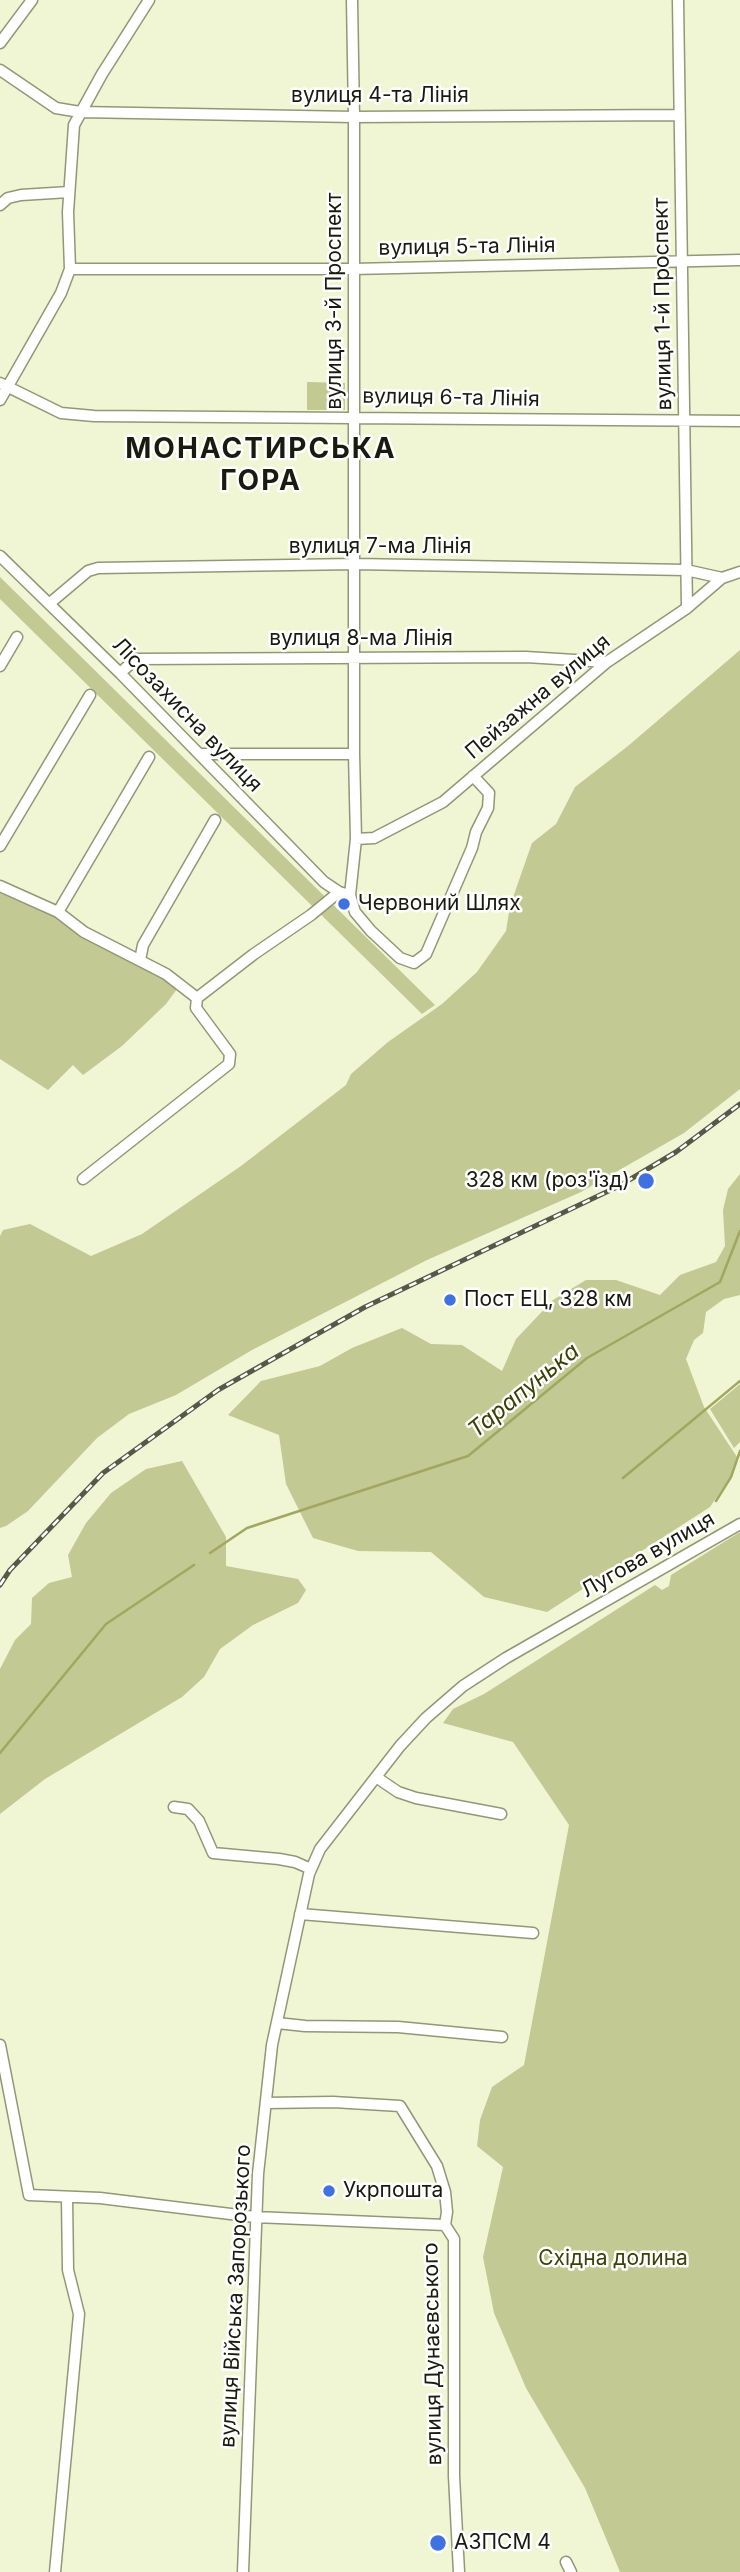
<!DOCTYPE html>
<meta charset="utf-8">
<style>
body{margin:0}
canvas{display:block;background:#f0f5d3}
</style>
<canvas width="740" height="2572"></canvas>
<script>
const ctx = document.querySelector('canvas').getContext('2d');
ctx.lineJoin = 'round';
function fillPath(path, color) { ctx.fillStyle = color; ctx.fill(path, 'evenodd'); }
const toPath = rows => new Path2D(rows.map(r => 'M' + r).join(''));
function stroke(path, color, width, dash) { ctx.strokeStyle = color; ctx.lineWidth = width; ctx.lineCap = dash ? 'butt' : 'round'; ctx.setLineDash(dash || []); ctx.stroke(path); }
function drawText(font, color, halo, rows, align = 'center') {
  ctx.font = font + ' Inter,sans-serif'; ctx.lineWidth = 5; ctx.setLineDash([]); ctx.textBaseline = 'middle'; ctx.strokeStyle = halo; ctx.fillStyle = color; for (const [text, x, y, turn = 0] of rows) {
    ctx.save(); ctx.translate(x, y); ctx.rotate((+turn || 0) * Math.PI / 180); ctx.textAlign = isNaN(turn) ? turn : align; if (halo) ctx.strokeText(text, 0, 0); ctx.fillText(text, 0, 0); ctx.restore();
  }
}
fillPath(toPath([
 [307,382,345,383,345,410,307,410],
 [0,577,435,1005,422,1014,0,599],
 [740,650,740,1089,684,1133,581,1192,427,1260,252,1350,176,1395,129,1414,97,1438,28,1511,6,1526,0,1528,0,1236,3,1230,30,1224,91,1256,142,1234,241,1166,346,1085,351,1074,388,1042,442,1004,477,972,506,931,510,906,532,843,556,824,575,787,628,746],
 [0,890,57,916,153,970,177,989,166,1004,122,1046,83,1075,73,1065,48,1090,0,1059],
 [740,1174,740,1295,724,1299,706,1312,703,1333,694,1340,686,1359,704,1407,737,1457,730,1477,710,1507,547,1612,484,1597,431,1552,358,1551,313,1538,286,1484,279,1435,228,1415,261,1381,320,1366,352,1348,402,1328,431,1344,462,1345,502,1371,516,1339,553,1300,586,1280,616,1280,660,1295,680,1275,716,1262,725,1246,723,1210,728,1189],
 [740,1384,740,1442,734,1448,710,1409],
 [182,1461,226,1537,226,1566,298,1579,306,1590,298,1603,253,1625,220,1649,204,1677,182,1697,45,1779,0,1814,0,1669,15,1640,31,1624,32,1598,49,1583,72,1577,68,1555,86,1523,111,1493,146,1469],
 [740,1532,740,2572,620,2572,585,2488,526,2388,494,2313,483,2257,503,2167,477,2146,480,2120,492,2087,524,2065,569,1825,513,1742,443,1723,453,1709,484,1694,655,1585,662,1590,669,1586,671,1575]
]), '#c2c992');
stroke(toPath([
 [623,1478,740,1381],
 [716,1501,731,1477,740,1451],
 [210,1553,247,1528,468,1456,587,1358,720,1282,740,1231],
 [0,1753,106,1624,194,1565]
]), '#a0a85f', 2.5);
const minor = toPath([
 [352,0,354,117,354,754,356,839,350,895,355,912,371,931,400,958,414,963,426,954,472,848,476,832,488,808,489,793,473,776],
 [678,0,687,608],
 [0,43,32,0],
 [0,70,56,108,80,112,354,117,679,115],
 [0,205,8,198,21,195,69,192],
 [70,269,353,269,740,260],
 [0,383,61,413,94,416,740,421],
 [0,400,61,293,70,269,68,212,74,125,102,74,149,0],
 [0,556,120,673,324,882,339,892,350,895],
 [50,603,88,571,98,568,355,564,686,570,722,578],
 [0,666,17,637],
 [120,673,136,659,526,657,607,662],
 [199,754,354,754],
 [356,839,374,838,443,802,607,662,687,608,722,578,740,572],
 [0,846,90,695],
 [0,886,58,912,84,932,166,974,197,998],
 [58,912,149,757],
 [140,960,143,945,215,820],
 [83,1179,229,1064,230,1054,196,1008,197,998,254,954,311,915,339,892],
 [376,1777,398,1792,416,1798,501,1814],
 [174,1807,188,1809,199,1821,213,1853,279,1859,295,1862,311,1869],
 [300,1914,533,1933],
 [277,2023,305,2026,398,2027,502,2037],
 [0,2045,29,2195,100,2198,255,2217,445,2225],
 [266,2103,333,2102,400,2106,437,2166,445,2192,447,2212,445,2225,454,2239,454,2476,459,2572],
 [566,2562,571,2572],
 [55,2572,79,2314,68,2270,67,2198],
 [243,2572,258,2174,272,2045,309,1874,320,1849,400,1746,426,1718,463,1686,506,1658,740,1524]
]);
stroke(minor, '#939778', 13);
stroke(minor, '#fff', 10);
const rail = toPath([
 [0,1585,10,1570,103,1473,218,1390,365,1307,619,1186,676,1152,740,1104]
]);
stroke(rail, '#565947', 5);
stroke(rail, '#fff', 2.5, [8]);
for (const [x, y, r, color] of [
 [344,904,7,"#4071e1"],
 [646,1181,9,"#4071e1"],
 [450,1300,7,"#4071e1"],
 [329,2191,7,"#4071e1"],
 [438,2543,9,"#4071e1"]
]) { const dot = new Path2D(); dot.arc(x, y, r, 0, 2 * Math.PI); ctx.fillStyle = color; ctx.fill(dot); stroke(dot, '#fff', 2.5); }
drawText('21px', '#191b0f', '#fff', [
 ["вулиця 4-та Лінія",380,96],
 ["вулиця 5-та Лінія",467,247,-1],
 ["вулиця 3-й Проспект",335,301,-90],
 ["вулиця 1-й Проспект",663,304,-91],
 ["вулиця 6-та Лінія",451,398,1],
 ["вулиця 7-ма Лінія",380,547],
 ["вулиця 8-ма Лінія",361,639],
 ["Пейзажна вулиця",538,697,-40],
 ["Лісозахисна вулиця",187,715,46],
 ["Лугова вулиця",648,1555,-30],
 ["вулиця Війська Запорозького",236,2296,-87],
 ["вулиця Дунаєвського",433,2354,-91]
]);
drawText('21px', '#191b0f', '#fff', [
 ["Червоний Шлях",358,904],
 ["328 км (роз'їзд)",630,1181,"right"],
 ["Пост ЕЦ, 328 км",464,1300],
 ["Укрпошта",343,2191],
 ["АЗПСМ 4",454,2543]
], 'left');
drawText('21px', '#3d4207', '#fff', [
 ["Східна долина",613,2259]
]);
drawText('italic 23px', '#3b4004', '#fff', [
 ["Тарапунька",524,1391,-39]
]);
ctx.letterSpacing = '2px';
drawText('bold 28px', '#191b0f', '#fff', [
 ["МОНАСТИРСЬКА",261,450],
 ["ГОРА",261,482]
]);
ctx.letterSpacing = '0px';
</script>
